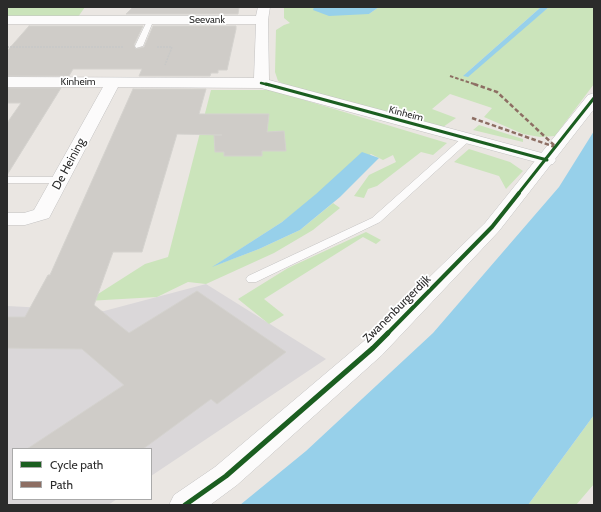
<!DOCTYPE html>
<style>
body{margin:0}
#map{position:relative;width:601px;height:512px;overflow:hidden;background:#eae6e2;font-family:Cabin,sans-serif}
canvas{display:block}
.frame{position:absolute;inset:0;border:8px solid #2b2b2b;pointer-events:none}
.legend{position:absolute;left:12px;top:448px;width:140px;height:52px;box-sizing:border-box;background:#fff;border:1px solid #aaa;margin:0;padding:5px 7px;list-style:none;font-size:12px;color:#2b2b2b}
.legend li{display:flex;align-items:center;gap:8px;height:20px}
.legend b{width:20px;border:1px solid #aaa}
</style>
<div id="map">
<canvas width="601" height="512"></canvas>
<div class="frame"></div>
<ul class="legend">
<li><b style="height:5px;background:#1b5e20"></b>Cycle path</li>
<li><b style="height:5px;background:#8d6e63"></b>Path</li>
</ul>
</div>
<script>
const ctx = document.querySelector('canvas').getContext('2d');
ctx.lineJoin = 'round';
function fillPath(path, color) { ctx.fillStyle = color; ctx.fill(path, 'evenodd'); }
const toPath = rows => new Path2D(rows.map(r => 'M' + r).join(''));
function stroke(path, color, width, dash) { ctx.strokeStyle = color; ctx.lineWidth = width; ctx.lineCap = dash ? 'butt' : 'round'; ctx.setLineDash(dash || []); ctx.stroke(path); }
function drawText(font, color, halo, rows, align = 'center') {
  ctx.font = font + ' Cabin,sans-serif'; ctx.lineWidth = 3.5; ctx.setLineDash([]); ctx.textBaseline = 'middle'; ctx.strokeStyle = halo; ctx.fillStyle = color; for (const [text, x, y, turn = 0] of rows) {
    ctx.save(); ctx.translate(x, y); ctx.rotate((+turn || 0) * Math.PI / 180); ctx.textAlign = isNaN(turn) ? turn : align; if (halo) ctx.strokeText(text, 0, 0); ctx.fillText(text, 0, 0); ctx.restore();
  }
}
fillPath(toPath([
 [206,284,326,359,151,476,151,449,13,449,13,499,117,499,108,505,7,505,7,306,104,311]
]), '#dad7d9');
fillPath(toPath([
 [7,7,85,7,78,17,7,17],
 [284,7,314,7,314,10,369,14,379,7,541,7,463,76,549,7,594,7,594,84,555,136,540,137,523,134,484,117,492,108,450,94,432,109,456,118,443,127,287,86,278,81,275,72,276,30,284,25,290,23,284,18],
 [211,90,271,90,447,143,433,155,421,152,377,186,368,189,364,198,354,196,369,175,396,162,393,155,383,160,371,154,282,222,214,266,259,249,300,230,333,203,340,208,313,230,274,253,206,284,188,282,157,297,87,301,145,264,168,257],
 [479,125,523,139,523,142,473,130],
 [469,149,510,162,523,171,506,189,499,176,454,162],
 [366,232,381,240,376,244,363,237,264,299,284,315,269,324,238,299,288,268],
 [594,415,594,484,576,505,528,505]
]), '#cbe4bb');
fillPath(toPath([
 [314,7,379,7,369,14,329,16,313,10],
 [541,7,549,7,468,77,463,76],
 [594,131,594,415,528,505,240,505,306,451,433,333,559,187],
 [362,152,379,158,340,197,300,230,259,249,212,267,282,222,316,194]
]), '#97d0ea');
const building = toPath([
 [133,7,239,8,238,14,126,14,133,7],
 [29,26,143,26,134,45,136,49,144,47,153,26,236,26,236,29,227,70,218,70,218,73,211,73,210,76,139,76,142,69,73,69,69,76,7,76,7,51,29,26],
 [7,88,61,88,7,175,7,123,21,103,7,103,7,88],
 [133,89,206,89,199,114,269,114,267,132,284,131,286,151,262,151,262,156,224,156,224,152,215,152,214,135,222,135,177,134,142,252,113,252,94,305,129,333,197,291,286,352,217,404,211,399,143,449,27,449,124,385,82,349,7,348,7,317,25,317,48,275,50,275,133,89]
]);
fillPath(building, '#cfccc8');
stroke(building, '#d4d2ce', 1);
const lane = toPath([
 [151,17,154,19,143,46,136,48,135,46,148,19,151,17],
 [466,136,471,139,469,141,380,222,256,282,248,282,246,279,248,276,372,218,463,137,466,136],
 [7,177,61,177,66,180,61,183,7,183,7,177]
]);
const street = toPath([
 [258,7,270,7,268,20,269,80,553,156,556,160,553,164,547,165,261,88,118,87,49,218,25,225,7,225,7,213,24,213,34,210,103,87,7,87,7,77,254,78,256,24,7,24,7,16,256,16,258,7]
]);
const secondary = toPath([
 [594,93,594,109,499,231,382,355,237,485,210,505,169,505,174,495,215,467,364,341,485,223,588,95,594,93]
]);
stroke(lane, '#c3c2c2', 1);
stroke(street, '#c3c2c2', 1);
stroke(secondary, '#c3c2c2', 1);
stroke(toPath([
 [7,47,124,47],
 [157,47,172,47,165,65]
]), '#c8c8c7', 1.5, [2, 1]);
fillPath(lane, '#fcfbfb');
fillPath(street, '#fcfbfb');
fillPath(secondary, '#fcfbfb');
stroke(toPath([
 [450,76,477,85]
]), '#8d6e63', 2, [3.5, 2]);
stroke(toPath([
 [474,84,497,92,556,147],
 [472,118,555,147]
]), '#8d6e63', 2.5, [4.5, 2.5]);
stroke(toPath([
 [261,83,269,85]
]), '#1b5e20', 2.5);
stroke(toPath([
 [266,84,547,160],
 [518,194,594,98]
]), '#1b5e20', 3);
stroke(toPath([
 [387,334,492,227,519,193]
]), '#1b5e20', 4);
stroke(toPath([
 [185,505,226,476,373,348,388,333]
]), '#1b5e20', 5);
drawText('10px', '#2b2b2b', '#fff', [
 ["Seevank",207,20],
 ["Kinheim",78,82],
 ["Kinheim",406,114,15]
]);
drawText('12px', '#2b2b2b', '#fff', [
 ["De Heining",69,164,-62],
 ["Zwanenburgerdijk",397,309,-45]
]);
</script>
